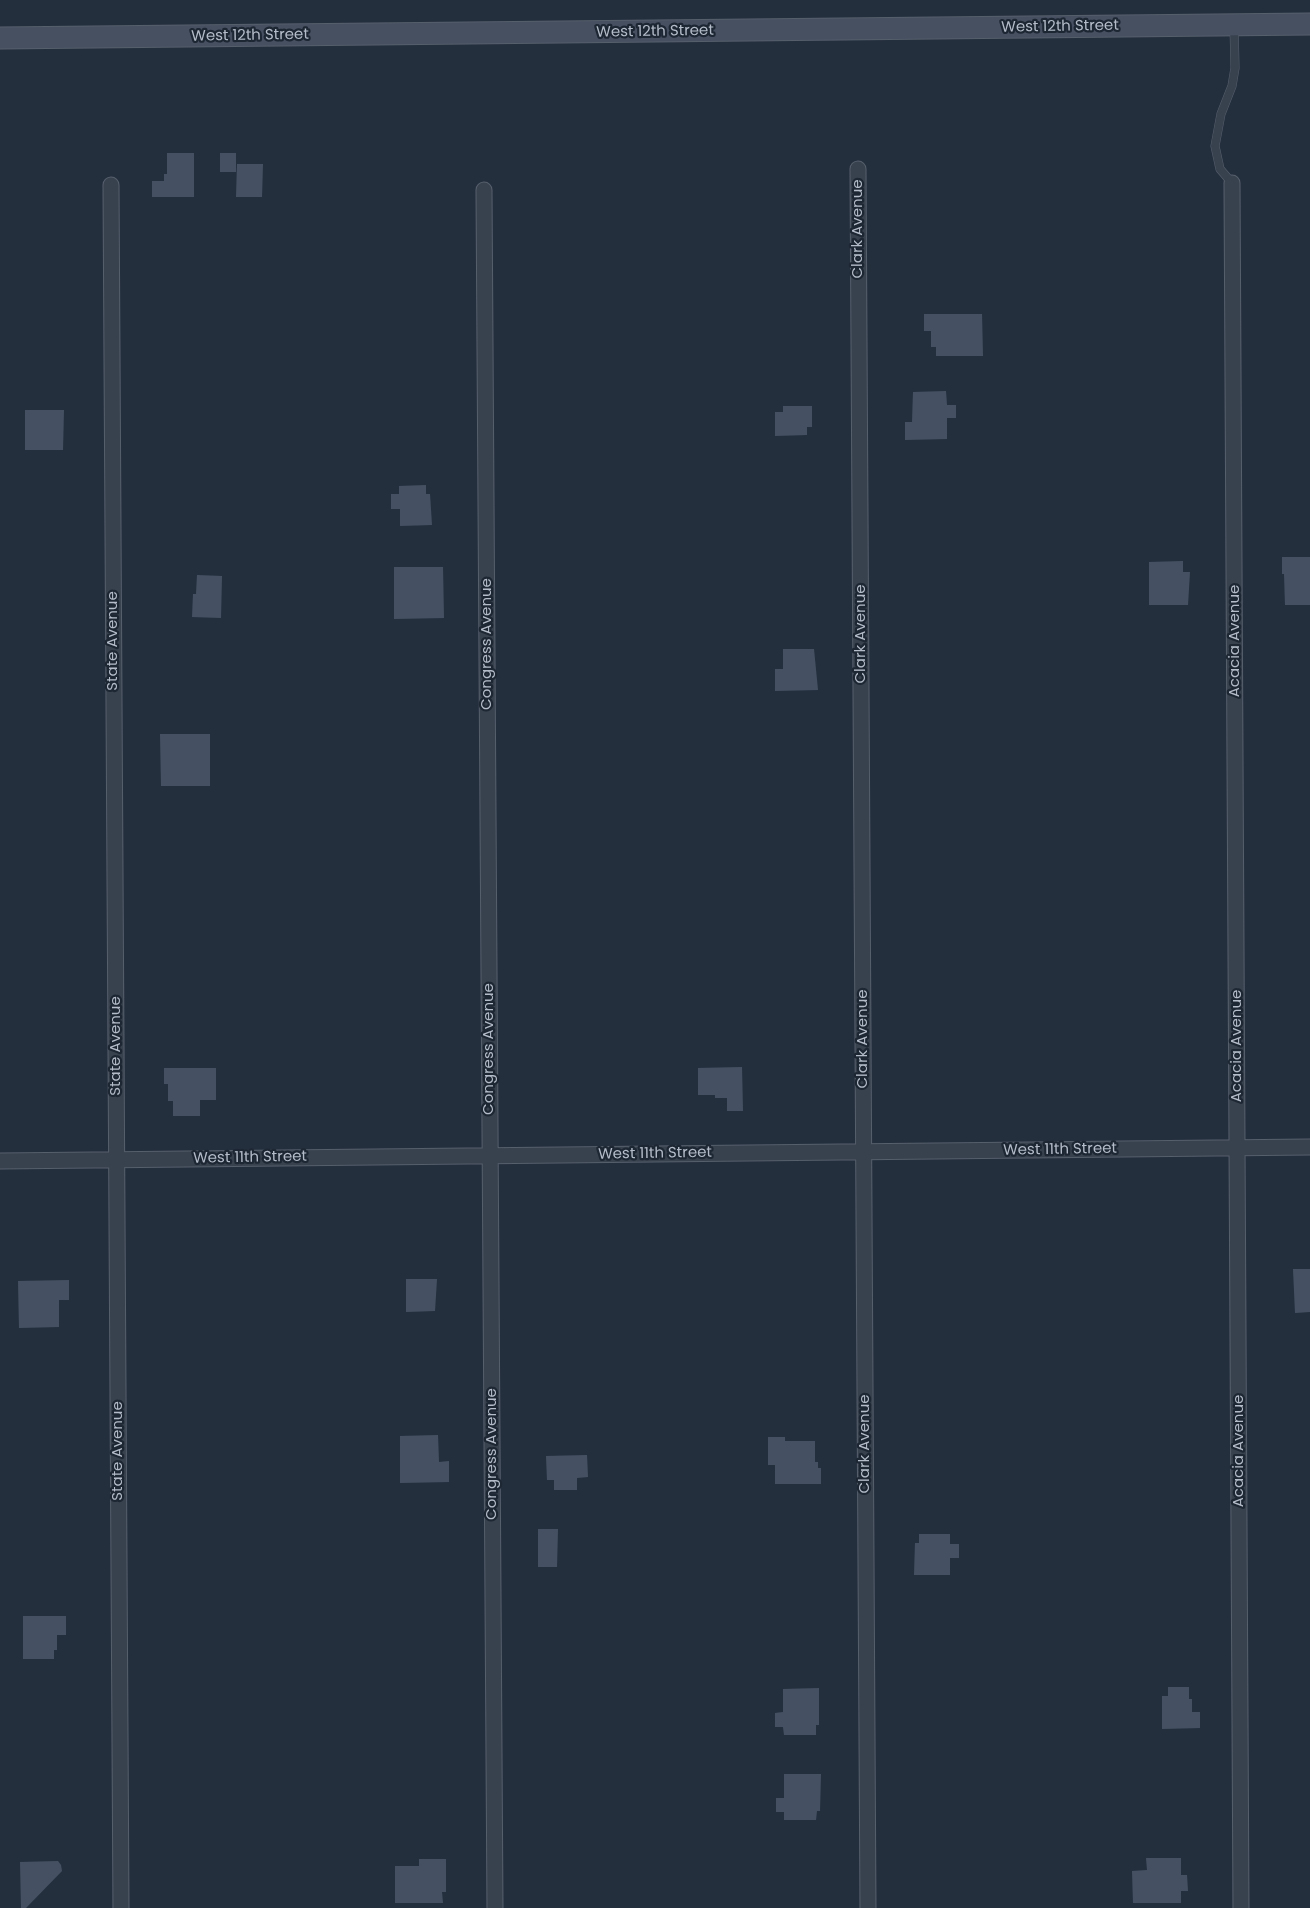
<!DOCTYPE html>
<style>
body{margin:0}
canvas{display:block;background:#242f3e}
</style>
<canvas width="1310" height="1908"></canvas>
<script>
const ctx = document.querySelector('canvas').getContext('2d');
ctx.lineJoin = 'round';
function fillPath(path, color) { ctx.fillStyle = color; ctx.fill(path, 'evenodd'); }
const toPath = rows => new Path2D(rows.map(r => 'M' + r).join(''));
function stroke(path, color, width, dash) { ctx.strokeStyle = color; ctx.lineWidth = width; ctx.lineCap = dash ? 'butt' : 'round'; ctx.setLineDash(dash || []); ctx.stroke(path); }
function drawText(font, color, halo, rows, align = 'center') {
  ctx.font = font + ' Poppins,sans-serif'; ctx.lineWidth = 4.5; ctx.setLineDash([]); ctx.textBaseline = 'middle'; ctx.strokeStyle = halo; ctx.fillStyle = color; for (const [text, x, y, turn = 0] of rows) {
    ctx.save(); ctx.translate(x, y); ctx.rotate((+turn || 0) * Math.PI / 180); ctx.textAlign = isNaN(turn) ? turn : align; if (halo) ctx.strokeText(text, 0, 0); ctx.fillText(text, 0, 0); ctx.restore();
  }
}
fillPath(toPath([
 [167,153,194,153,194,197,152,197,152,181,164,181,164,174,167,174],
 [220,153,236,153,236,172,220,172],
 [237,164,263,164,262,197,236,197],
 [924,314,982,314,983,356,936,356,936,347,931,347,931,331,924,331],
 [946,391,947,405,956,405,956,418,947,418,947,439,905,440,905,422,912,422,913,392],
 [783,406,812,406,812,427,807,427,807,435,775,436,775,412,783,412],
 [25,410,64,410,63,450,25,450],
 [426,485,426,494,430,494,432,525,400,526,400,509,391,509,391,494,399,494,399,486],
 [1282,557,1310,557,1310,605,1285,605,1284,574,1282,574],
 [1183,561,1183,572,1190,572,1188,605,1149,605,1149,562],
 [394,567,443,567,444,618,394,619],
 [197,575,222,576,221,618,192,617,193,594,196,594],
 [783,649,814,649,818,690,775,691,775,669,783,669],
 [160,734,210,734,210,786,161,786],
 [742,1067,743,1111,727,1111,727,1098,715,1098,715,1095,698,1095,698,1068],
 [164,1068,216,1068,216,1100,200,1100,200,1116,173,1116,173,1101,168,1101,168,1084,164,1084],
 [1293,1269,1310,1269,1310,1312,1295,1313],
 [406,1279,437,1279,435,1311,406,1312],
 [69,1280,69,1300,59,1300,59,1327,19,1328,18,1281],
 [438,1435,439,1462,449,1461,449,1482,400,1483,400,1436],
 [768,1437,785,1437,785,1441,815,1441,815,1462,818,1462,818,1468,821,1468,821,1484,775,1484,775,1465,768,1465],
 [587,1455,588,1477,577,1478,577,1490,554,1490,554,1480,547,1480,546,1456],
 [538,1529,558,1529,557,1567,538,1567],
 [919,1534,950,1534,950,1544,959,1544,959,1558,950,1558,950,1575,914,1575,915,1543,919,1543],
 [23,1616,66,1616,66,1635,57,1635,57,1650,54,1650,54,1659,23,1659],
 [1168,1687,1189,1687,1189,1699,1192,1699,1192,1712,1200,1712,1200,1728,1162,1729,1162,1696,1168,1696],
 [819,1688,819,1725,816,1725,816,1735,784,1735,783,1727,775,1727,775,1713,783,1712,783,1689],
 [784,1774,821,1774,820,1811,817,1811,816,1820,784,1820,784,1812,776,1812,776,1798,784,1798],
 [1146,1858,1181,1858,1181,1875,1187,1875,1188,1891,1181,1891,1181,1903,1133,1903,1132,1871,1147,1870],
 [419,1859,446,1859,446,1892,442,1892,443,1903,395,1903,395,1866,419,1866],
 [58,1861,61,1865,62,1871,26,1908,21,1908,20,1862]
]), '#455162');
const lane = toPath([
 [1232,183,1220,169,1215,146,1221,114,1232,86,1235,68,1234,25]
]);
const street = toPath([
 [858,169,868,1908],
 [1232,183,1241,1908],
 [111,185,121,1908],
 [484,190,495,1908],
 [0,1161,1310,1147]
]);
const secondary = toPath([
 [0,38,1310,24]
]);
stroke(lane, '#565f6c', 9);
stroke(street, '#565f6c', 17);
stroke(secondary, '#565f6c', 23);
stroke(lane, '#38414e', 8);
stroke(street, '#38414e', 15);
stroke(secondary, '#465061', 21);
drawText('15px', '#b4bcc9', '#1d2633', [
 ["West 12th Street",1060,27,-1],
 ["West 12th Street",655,32,-1],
 ["West 12th Street",250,36,-1],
 ["Clark Avenue",858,229,-90],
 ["Clark Avenue",861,634,-90],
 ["State Avenue",113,641,-90],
 ["Acacia Avenue",1235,641,-90],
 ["Congress Avenue",487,644,-90],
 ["Clark Avenue",863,1039,-90],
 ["State Avenue",116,1046,-90],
 ["Acacia Avenue",1237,1046,-90],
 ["Congress Avenue",489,1049,-90],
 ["West 11th Street",1060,1150,-1],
 ["West 11th Street",655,1154,-1],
 ["West 11th Street",250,1158,-1],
 ["Clark Avenue",865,1444,-90],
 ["State Avenue",118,1451,-90],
 ["Acacia Avenue",1239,1451,-90],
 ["Congress Avenue",492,1454,-90]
]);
</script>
